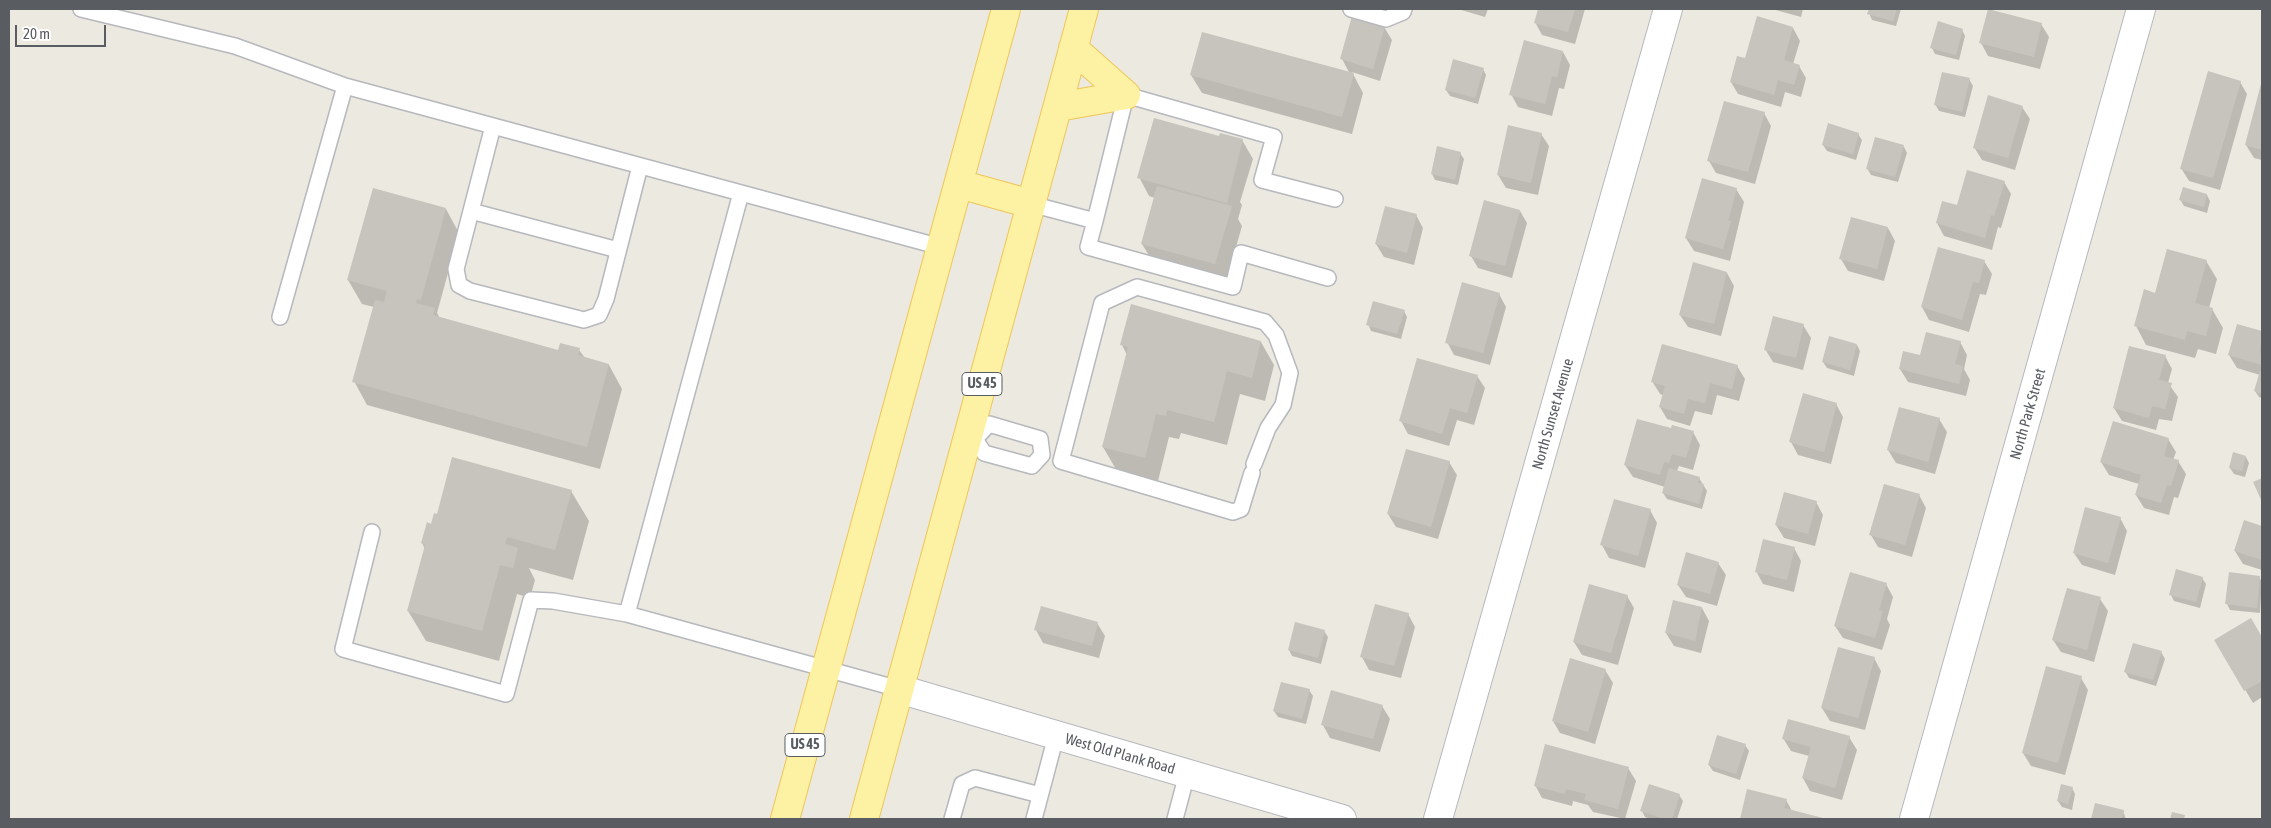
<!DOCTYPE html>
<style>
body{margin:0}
#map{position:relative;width:2271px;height:828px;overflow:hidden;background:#ece9e0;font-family:"Asap Condensed",sans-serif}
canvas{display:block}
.frame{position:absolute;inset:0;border:10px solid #595c61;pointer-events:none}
.scale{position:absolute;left:15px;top:25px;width:91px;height:22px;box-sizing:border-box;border:2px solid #595c61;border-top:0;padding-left:6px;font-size:15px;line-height:18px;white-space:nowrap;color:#595c61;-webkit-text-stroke:4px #fff;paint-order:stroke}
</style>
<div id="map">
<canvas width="2271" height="828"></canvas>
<div class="frame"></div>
<div class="scale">20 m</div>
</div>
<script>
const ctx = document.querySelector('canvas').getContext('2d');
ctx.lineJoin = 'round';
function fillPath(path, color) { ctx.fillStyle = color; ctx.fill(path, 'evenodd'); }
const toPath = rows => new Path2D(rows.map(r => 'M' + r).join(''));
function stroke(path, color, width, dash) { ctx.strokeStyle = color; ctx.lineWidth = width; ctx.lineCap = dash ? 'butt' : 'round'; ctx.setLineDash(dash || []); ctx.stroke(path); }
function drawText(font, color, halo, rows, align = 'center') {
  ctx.font = font + ' "Asap Condensed",sans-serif'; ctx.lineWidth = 4.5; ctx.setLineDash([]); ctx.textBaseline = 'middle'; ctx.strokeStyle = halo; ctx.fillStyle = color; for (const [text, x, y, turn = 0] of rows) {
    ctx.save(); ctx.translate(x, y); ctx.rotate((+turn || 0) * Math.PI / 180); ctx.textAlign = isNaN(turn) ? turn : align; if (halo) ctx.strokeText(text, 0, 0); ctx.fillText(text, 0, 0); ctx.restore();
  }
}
fillPath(toPath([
 [1458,9,1488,9,1485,17],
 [1539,9,1585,9,1575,44,1542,35,1535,22],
 [1772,9,1803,9,1801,17],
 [1870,9,1901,9,1896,26,1872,20,1869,13],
 [2041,24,2049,37,2040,69,1988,56,1981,43],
 [1384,27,1392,40,1380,81,1352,72,1363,93,1352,134,1202,93,1191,75,1350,74,1342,59],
 [1793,28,1800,41,1793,64,1799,66,1806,78,1801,97,1785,92,1781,107,1738,94,1731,82,1746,60],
 [1962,30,1965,36,1959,60,1935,54,1932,48],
 [1563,52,1570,65,1564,89,1559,88,1552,116,1518,107,1511,94],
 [1483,69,1486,75,1478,104,1450,96,1446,90],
 [1969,79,1973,86,1965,117,1939,111,1935,104],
 [2240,82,2247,94,2220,190,2189,181,2181,168],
 [2262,83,2262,160,2254,158,2246,145],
 [2022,107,2030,119,2015,170,1982,160,1974,147],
 [1764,113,1771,126,1755,184,1716,173,1709,161],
 [1541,134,1549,146,1538,195,1506,188,1498,175],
 [1858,134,1862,140,1856,160,1827,151,1823,145],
 [1220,138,1242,140,1253,159,1240,202,1242,205,1238,219,1242,226,1226,282,1153,262,1142,244,1155,198,1149,196,1139,177],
 [1876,138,1904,147,1907,153,1898,182,1871,175,1867,168],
 [1438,148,1460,153,1464,159,1458,185,1435,180,1432,174],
 [2004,182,2011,194,2001,228,1998,227,1992,250,1944,236,1937,223,1958,206],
 [1736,189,1744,202,1730,261,1694,251,1686,238],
 [2207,195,2210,201,2207,213,2184,206,2180,199],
 [446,209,459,233,437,313,440,318,559,351,579,350,585,358,609,365,622,389,600,469,367,405,354,381,374,307,362,304,348,280],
 [1520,211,1527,223,1512,278,1478,268,1471,256],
 [1416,215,1423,228,1414,265,1384,257,1376,244],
 [1888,228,1895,241,1884,281,1848,271,1841,259],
 [1984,261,1992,274,1986,295,1980,294,1969,332,1929,320,1922,307],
 [2206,261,2217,279,2209,308,2212,309,2223,328,2216,354,2198,349,2195,358,2146,345,2136,326,2156,294],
 [1727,273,1734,286,1721,336,1688,327,1680,315],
 [1499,294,1506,307,1490,365,1454,355,1447,342],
 [1404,311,1407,317,1401,339,1371,331,1368,324],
 [1803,325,1811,338,1803,370,1773,362,1765,349],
 [2238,326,2262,333,2262,398,2259,397,2255,391,2260,375,2237,368,2229,355],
 [1261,342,1274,365,1265,401,1240,394,1227,445,1181,433,1179,439,1169,437,1158,481,1117,471,1103,447,1127,355,1122,345],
 [1960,342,1967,355,1964,369,1970,380,1966,396,1908,382,1900,369,1921,356],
 [1857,345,1860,351,1854,376,1827,368,1823,362],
 [2165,356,2172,369,2168,383,2178,397,2172,421,2159,419,2156,430,2122,421,2114,408],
 [1737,366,1745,379,1739,401,1717,395,1712,415,1695,411,1690,426,1667,419,1660,407,1663,395,1660,394,1652,381],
 [1477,376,1485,388,1474,425,1457,420,1449,446,1408,434,1401,421],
 [1836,404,1843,417,1831,464,1798,455,1791,442],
 [1939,419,1947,432,1935,474,1896,463,1888,450],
 [1672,430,1693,432,1700,445,1693,470,1679,466,1677,471,1699,478,1707,491,1702,509,1667,499,1663,493,1665,487,1633,477,1625,465],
 [2168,439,2176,452,2173,460,2178,461,2186,474,2178,498,2174,497,2169,515,2144,508,2136,495,2139,484,2109,475,2101,462],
 [2246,457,2249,463,2245,477,2234,474,2230,468],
 [1449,462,1457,475,1438,539,1396,527,1388,514],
 [571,491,589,521,573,580,529,568,535,580,530,598,517,594,499,661,426,641,408,611,425,549,422,543,438,515],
 [1919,495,1926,508,1912,557,1878,547,1871,535],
 [1816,502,1823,515,1815,546,1784,538,1776,525],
 [1650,510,1657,523,1645,568,1609,558,1602,545],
 [2120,518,2127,531,2115,575,2082,565,2074,553],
 [2244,522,2262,527,2262,570,2243,564,2235,551],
 [1794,548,1801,561,1794,592,1763,584,1756,571],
 [1718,563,1726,575,1717,606,1686,597,1678,585],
 [2259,577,2262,582,2260,613,2230,610,2227,604],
 [2202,578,2206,584,2200,608,2174,601,2171,595],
 [1886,584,1893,597,1887,619,1890,625,1882,650,1843,638,1835,626],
 [1627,596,1634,608,1618,665,1582,655,1574,642],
 [2100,599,2108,611,2094,662,2061,652,2053,640],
 [1702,608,1709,621,1701,653,1674,646,1666,633],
 [1408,614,1415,627,1401,678,1369,670,1362,657],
 [2251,620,2262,640,2262,697,2253,703,2216,640],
 [1097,623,1105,636,1099,658,1043,643,1036,630],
 [1324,631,1328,637,1321,664,1292,656,1289,650],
 [2161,652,2165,659,2156,686,2129,678,2125,671],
 [1874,658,1881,671,1865,730,1830,721,1822,708],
 [1605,670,1613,683,1595,744,1560,733,1553,721],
 [2081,678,2088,690,2065,775,2031,766,2023,753],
 [1309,690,1313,696,1306,724,1278,717,1274,711],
 [1382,706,1390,719,1380,752,1330,738,1323,725],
 [1849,737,1857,750,1842,800,1810,791,1803,778,1809,756,1791,751,1783,738],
 [1745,745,1749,751,1740,780,1713,771,1709,765],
 [1628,768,1636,781,1625,819,1593,812,1588,805,1573,801,1572,806,1542,798,1535,785],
 [2072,788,2075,794,2072,810,2062,807,2058,801],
 [1748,791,1786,800,1792,811,1824,819,1741,819],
 [1679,795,1683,801,1677,819,1651,819,1645,817,1642,811],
 [2096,805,2123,811,2126,819,2092,819]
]), '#0003');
fillPath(toPath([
 [1538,9,1575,9,1568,32,1534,23],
 [1869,9,1897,9,1893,21,1867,14],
 [1988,9,2042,23,2034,57,1979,43],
 [1352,16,1385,26,1373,69,1340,59],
 [1757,16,1793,27,1784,60,1800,65,1794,85,1778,80,1774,95,1730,82,1737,56,1745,58],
 [1938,21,1963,29,1956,55,1930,48],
 [1202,32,1354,73,1342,117,1190,75],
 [1524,40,1563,51,1557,77,1552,76,1545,104,1509,95],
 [1453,59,1484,68,1475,98,1445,90],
 [2208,71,2241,81,2213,178,2180,169],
 [1942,72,1970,78,1962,112,1934,105],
 [2262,80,2262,150,2245,145],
 [1988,95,2023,106,2008,158,1973,148],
 [1724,101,1765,112,1748,172,1707,161],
 [1154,118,1219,136,1220,133,1243,139,1227,203,1137,178],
 [1828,123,1859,133,1853,154,1822,145],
 [1508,125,1542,133,1531,183,1497,175],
 [1875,137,1904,145,1895,177,1866,169],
 [1437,146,1461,152,1455,180,1431,174],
 [1967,170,2005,181,1994,216,1991,215,1985,238,1936,223,1942,201,1957,205],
 [1702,178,1737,188,1728,221,1731,221,1723,249,1685,238],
 [1157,186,1232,206,1215,264,1141,244],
 [2183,187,2207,194,2204,207,2179,200],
 [373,188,446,208,421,300,417,299,416,303,435,308,433,315,558,350,560,343,580,348,578,355,609,364,587,447,352,382,375,300,384,302,387,291,347,280],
 [1484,200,1520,210,1505,266,1469,256],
 [1385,206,1417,214,1407,253,1375,244],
 [1851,217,1888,227,1877,269,1839,259],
 [1938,247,1985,260,1979,283,1973,282,1962,320,1921,307],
 [2167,249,2207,260,2195,303,2213,308,2206,336,2187,331,2185,340,2134,326,2144,289,2155,293],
 [1693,262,1727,272,1714,324,1679,315],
 [1462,282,1500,293,1483,353,1445,343],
 [1373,301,1405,310,1397,334,1366,325],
 [1131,304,1261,341,1252,378,1227,371,1214,422,1167,410,1166,416,1156,414,1145,458,1102,447,1128,347,1120,345],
 [1773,316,1804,324,1796,358,1764,350],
 [2237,324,2262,331,2260,353,2262,353,2262,365,2228,355],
 [1926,332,1961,341,1955,364,1963,366,1959,384,1899,369,1903,351,1920,355],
 [1829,336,1857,344,1850,370,1822,362],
 [1662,344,1738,365,1732,389,1710,383,1705,403,1688,399,1684,414,1659,407,1665,386,1651,382],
 [2129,346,2166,355,2159,380,2172,383,2165,409,2152,406,2149,418,2113,408],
 [1417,358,1478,375,1467,413,1450,408,1442,434,1399,421],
 [2260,371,2262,372,2262,394,2254,391],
 [1803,393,1837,403,1824,452,1789,442],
 [1899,407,1940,418,1928,462,1887,450],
 [1637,419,1671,428,1672,425,1694,431,1686,458,1672,454,1669,463,1664,462,1660,475,1624,465],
 [2113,421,2169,438,2164,456,2179,460,2171,486,2167,485,2161,503,2135,495,2141,475,2100,462],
 [1406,449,1450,461,1431,527,1387,514],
 [2233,452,2246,456,2242,471,2229,468],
 [452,457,572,490,555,550,507,537,505,544,518,548,513,568,500,565,482,631,407,611,425,545,421,543,427,522,431,524,434,513,437,514],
 [1669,468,1700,477,1698,483,1704,484,1699,504,1662,493],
 [2262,478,2262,502,2253,482],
 [1884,484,1920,494,1905,545,1869,535],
 [1784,492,1817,501,1808,534,1775,525],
 [1614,499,1651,509,1638,556,1600,545],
 [2085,507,2121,517,2108,563,2073,553],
 [2244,520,2262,526,2262,560,2234,551],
 [1763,539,1795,547,1787,580,1755,572],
 [1686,552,1719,562,1710,594,1677,585],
 [2176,569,2203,577,2196,602,2169,595],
 [1850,572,1887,583,1879,610,1883,611,1875,638,1834,626],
 [2229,572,2260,576,2257,608,2225,604],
 [1589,584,1628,595,1611,653,1573,642],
 [2067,588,2101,597,2087,650,2052,640],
 [1673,600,1702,607,1695,641,1665,633],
 [1375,604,1409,613,1394,666,1360,657],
 [1041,606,1098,622,1092,646,1034,630],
 [2251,618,2262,637,2262,681,2244,691,2214,640],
 [1295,622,1325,630,1318,658,1288,650],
 [2133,643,2162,651,2153,680,2124,672],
 [1838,647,1875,657,1858,718,1821,708],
 [1570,658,1606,669,1588,732,1552,721],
 [2046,666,2082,676,2058,763,2022,753],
 [1281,682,1310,689,1302,719,1273,711],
 [1331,690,1383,705,1373,739,1321,725],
 [1788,719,1850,736,1835,788,1802,778,1811,747,1782,739],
 [1717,735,1746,744,1736,774,1708,765],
 [1545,744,1629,767,1618,809,1584,800,1586,794,1566,789,1565,794,1534,786],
 [1649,784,1680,794,1672,819,1665,819,1640,811],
 [2061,784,2073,787,2068,804,2057,801],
 [1747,789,1787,799,1784,808,1827,819,1740,819],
 [2095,803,2124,810,2122,819,2091,819],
 [2172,812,2185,815,2184,819,2170,819]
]), '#c6c4bd');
const lane = toPath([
 [81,9,235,46,345,86],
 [1351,9,1386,19,1403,12,1404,9],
 [493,126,456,269,459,285,470,291,584,320,599,315,606,299,640,166],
 [741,193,941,247],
 [1031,204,1095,221,1126,95,1274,137,1262,180,1335,199],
 [471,211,618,250],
 [1095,221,1088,247,1233,287,1241,253,1328,278],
 [280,317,345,86,741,193,627,614],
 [968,437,975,439,984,453,1032,466,1042,455,1040,439,989,424,975,439],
 [1252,473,1241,509,1233,512,1061,461,1102,303,1137,287,1265,322,1276,335,1290,373,1283,405,1268,428,1254,464],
 [372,532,343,649,506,694,531,600,553,601,627,614,899,689],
 [952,819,962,784,975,778,1040,795],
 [1034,819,1056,736],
 [1175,819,1187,774]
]);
const street = toPath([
 [899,689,1342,819],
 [1438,819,1668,9],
 [1914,819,2141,9]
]);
const primary = toPath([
 [1073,48,1126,95],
 [1058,107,1126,95],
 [959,184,1031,204],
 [785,819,1006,9],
 [864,819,1084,9]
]);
stroke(lane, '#b6b8bd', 18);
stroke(street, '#b6b8bd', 30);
stroke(primary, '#eec756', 30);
stroke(lane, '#fff', 15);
stroke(street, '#fff', 28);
stroke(primary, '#fdf1a3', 28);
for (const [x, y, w] of [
 [982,384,40],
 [805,745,40]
]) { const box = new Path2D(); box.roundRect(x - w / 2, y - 11.5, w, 23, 4); ctx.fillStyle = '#fff'; ctx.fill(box); stroke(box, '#595c61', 1); }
drawText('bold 14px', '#595c61', null, [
 ["US 45",982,384],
 ["US 45",805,745]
]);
drawText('15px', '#595c61', '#fff', [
 ["North Sunset Avenue",1553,414,-74],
 ["North Park Street",2028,414,-74],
 ["West Old Plank Road",1120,754,16]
]);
</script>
